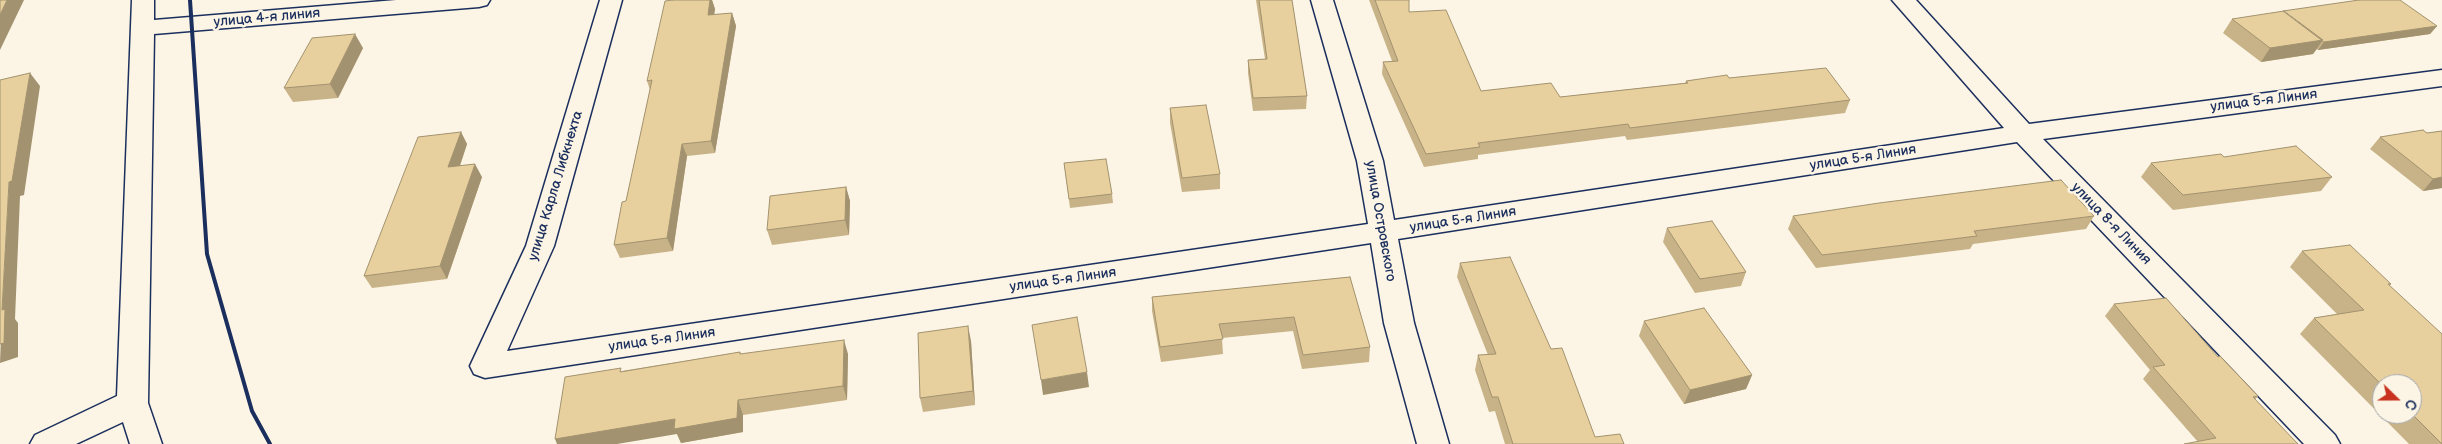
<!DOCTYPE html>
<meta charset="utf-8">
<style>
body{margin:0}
#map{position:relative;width:2442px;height:444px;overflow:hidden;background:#fcf5e5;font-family:"Balsamiq Sans",sans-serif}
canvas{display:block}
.north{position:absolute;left:2372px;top:374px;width:50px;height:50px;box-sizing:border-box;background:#fcf5e5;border:1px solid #a2a6af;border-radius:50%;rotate:112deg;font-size:14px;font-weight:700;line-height:20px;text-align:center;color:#1b2f5e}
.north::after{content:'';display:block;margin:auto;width:18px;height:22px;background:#c8321e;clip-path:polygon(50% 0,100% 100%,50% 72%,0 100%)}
</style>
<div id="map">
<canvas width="2442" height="444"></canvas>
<div class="north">С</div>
</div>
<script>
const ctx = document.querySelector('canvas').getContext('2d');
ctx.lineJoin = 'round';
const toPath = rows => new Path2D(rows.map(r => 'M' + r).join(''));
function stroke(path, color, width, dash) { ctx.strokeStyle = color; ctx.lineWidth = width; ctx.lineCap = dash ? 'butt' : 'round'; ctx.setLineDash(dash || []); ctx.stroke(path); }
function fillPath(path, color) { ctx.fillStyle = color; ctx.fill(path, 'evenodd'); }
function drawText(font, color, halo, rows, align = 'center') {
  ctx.font = font + ' "Balsamiq Sans",sans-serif'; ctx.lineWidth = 5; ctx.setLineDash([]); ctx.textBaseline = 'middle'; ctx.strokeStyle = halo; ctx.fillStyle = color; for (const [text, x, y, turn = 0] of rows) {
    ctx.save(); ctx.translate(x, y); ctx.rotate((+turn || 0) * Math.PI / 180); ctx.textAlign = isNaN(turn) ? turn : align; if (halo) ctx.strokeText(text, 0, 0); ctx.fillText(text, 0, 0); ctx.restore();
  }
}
const minor = toPath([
 [132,0,154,0,154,20,396,0,490,0,487,5,479,7,154,34,148,403,162,444,130,444,123,422,76,444,30,444,35,435,117,396,132,0],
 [600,0,622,0,554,246,507,351,1368,224,1357,161,1311,0,1333,0,1383,161,1394,220,2004,128,1892,0,1916,0,2029,124,2442,70,2442,86,2043,139,2335,435,2340,444,2304,444,2017,142,1398,239,1414,323,1449,444,1417,444,1384,323,1371,243,485,378,474,374,470,366,526,246,600,0]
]);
stroke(minor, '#1b2f5e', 3);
fillPath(minor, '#fcf5e5');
stroke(toPath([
 [190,0,207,254,252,411,270,444]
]), '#1b2f5e', 4);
fillPath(toPath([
 [673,0,712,0,715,9,714,15,732,13,736,26,715,153,687,156,673,251,620,258,614,245,626,201,650,90,647,81],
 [1256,0,1292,0,1307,96,1306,109,1253,111,1248,73,1248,60,1265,59],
 [1369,0,1409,0,1409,12,1481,91,1560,97,1685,83,1686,81,1729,78,1850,100,1845,113,1627,140,1625,136,1478,155,1478,159,1424,167,1382,74,1383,62,1392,61],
 [2232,19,2437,26,2430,34,2318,50,2317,49,2313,54,2261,62,2223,33],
 [363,48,338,98,293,102,284,88],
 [1170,108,1220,174,1220,189,1182,192,1170,123],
 [2442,131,2442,188,2423,191,2370,149,2380,137,2427,133],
 [461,132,467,144,460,166,482,177,447,279,372,288,364,276],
 [2224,157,2332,177,2321,191,2173,210,2141,177,2151,163],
 [1064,163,1112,194,1113,203,1070,208],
 [846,187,850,201,849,235,772,245,767,230],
 [1793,216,2094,216,2086,229,1973,244,1970,249,1816,268,1788,229],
 [1667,228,1746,272,1741,286,1695,293,1663,242],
 [2302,251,2391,284,2389,286,2442,444,2409,444,2300,334,2314,318,2337,314,2290,267],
 [2382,384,2412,414,2382,414],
 [1460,263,1551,349,1595,437,1624,444,1505,444,1495,411,1489,412,1475,370,1478,355,1488,355,1457,277],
 [1350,277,1370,347,1369,362,1302,369,1293,331,1222,338,1223,354,1161,362,1152,311,1152,297],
 [2114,304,2218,357,2258,396,2255,400,2298,444,2198,442,2143,379,2150,370,2105,316],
 [1644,321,1752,375,1746,389,1684,404,1639,336],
 [971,341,975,405,923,412,920,398],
 [740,352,741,354,848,354,847,400,743,415,743,432,681,443,677,434,622,371]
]), '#c8b388');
fillPath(toPath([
 [7,0,24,0,0,50,0,15],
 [710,0,712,0,715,9,712,28,708,15],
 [732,13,736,26,715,153,711,141],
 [2437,26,2430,34,2318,50,2324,42],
 [355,34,363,48,338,98,330,84],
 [2323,40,2313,54,2261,62,2270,48],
 [30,73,40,86,24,195,20,196,15,319,18,323,18,357,0,363,2,310,9,182],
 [461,132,467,144,455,180,448,167],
 [682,144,687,156,673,251,667,238],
 [475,164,482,177,447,279,440,266],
 [2442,177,2442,188,2423,191,2433,179],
 [846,187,850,201,849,235,845,220],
 [968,326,971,341,975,405,973,391],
 [844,340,848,354,847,400,843,386],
 [1087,372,1089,387,1043,395,1041,380],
 [1752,375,1746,389,1684,404,1690,390],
 [738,400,743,415,743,432,681,443,677,434,617,444,557,444,555,439]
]), '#a2926f');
const building = toPath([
 [0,0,7,0,0,15,0,0],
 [673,0,710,0,708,15,732,13,711,141,682,144,667,238,614,245,622,202,626,201,652,80,647,81,665,1,673,0],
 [1259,0,1292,0,1307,96,1253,98,1248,60,1267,59,1259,0],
 [1375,0,1409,0,1409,12,1446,10,1481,91,1551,83,1560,97,1688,83,1686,81,1727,75,1729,78,1826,68,1850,100,1630,128,1628,124,1478,143,1480,147,1426,154,1383,62,1398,61,1375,0],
 [2359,0,2400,0,2437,26,2324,42,2283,11,2359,0],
 [2284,11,2323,40,2270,48,2232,19,2284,11],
 [355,34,330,84,284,88,312,38,355,34],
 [30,73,12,181,9,182,2,310,5,309,4,343,0,344,0,80,30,73],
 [1206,105,1220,174,1182,178,1170,108,1206,105],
 [2423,130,2427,133,2442,131,2442,177,2433,179,2380,137,2423,130],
 [461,132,448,167,475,164,440,266,364,276,418,137,461,132],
 [2296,146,2332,177,2183,195,2151,163,2221,154,2224,157,2296,146],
 [1106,159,1112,194,1069,199,1064,163,1106,159],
 [2061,180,2094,216,1974,231,1977,236,1822,255,1793,216,1879,203,2061,180],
 [846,187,845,220,767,230,770,196,846,187],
 [1712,221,1746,272,1700,279,1667,228,1712,221],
 [2350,245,2391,284,2388,284,2442,334,2442,444,2412,414,2412,384,2382,384,2382,385,2314,318,2364,310,2302,251,2350,245],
 [1510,257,1551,349,1562,348,1595,437,1620,434,1624,444,1513,444,1498,397,1492,397,1478,355,1496,354,1460,263,1510,257],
 [1350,277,1370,347,1303,355,1294,317,1219,324,1223,339,1160,347,1152,297,1350,277],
 [2166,298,2218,357,2220,356,2258,396,2253,397,2298,444,2184,444,2216,438,2153,367,2165,365,2114,304,2166,298],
 [1704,308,1752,375,1690,390,1644,321,1704,308],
 [1077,317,1087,372,1041,380,1032,325,1077,317],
 [968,326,973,391,920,398,918,333,968,326],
 [844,340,843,386,738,400,737,418,674,429,675,419,555,439,565,377,621,368,620,372,740,352,740,354,844,340]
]);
fillPath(building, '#e8d09e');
stroke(building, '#a2926f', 1);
drawText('14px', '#1b2f5e', '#fcf5e5', [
 ["улица 4-я линия",267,18,-5],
 ["улица 5-я Линия",2264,101,-7],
 ["улица 5-я Линия",1863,158,-9],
 ["улица Карла Либкнехта",556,186,-73],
 ["улица 5-я Линия",1463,220,-9],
 ["улица Островского",1380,221,80],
 ["улица 8-я Линия",2111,224,46],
 ["улица 5-я Линия",1063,280,-8],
 ["улица 5-я Линия",662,340,-8]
]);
</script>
